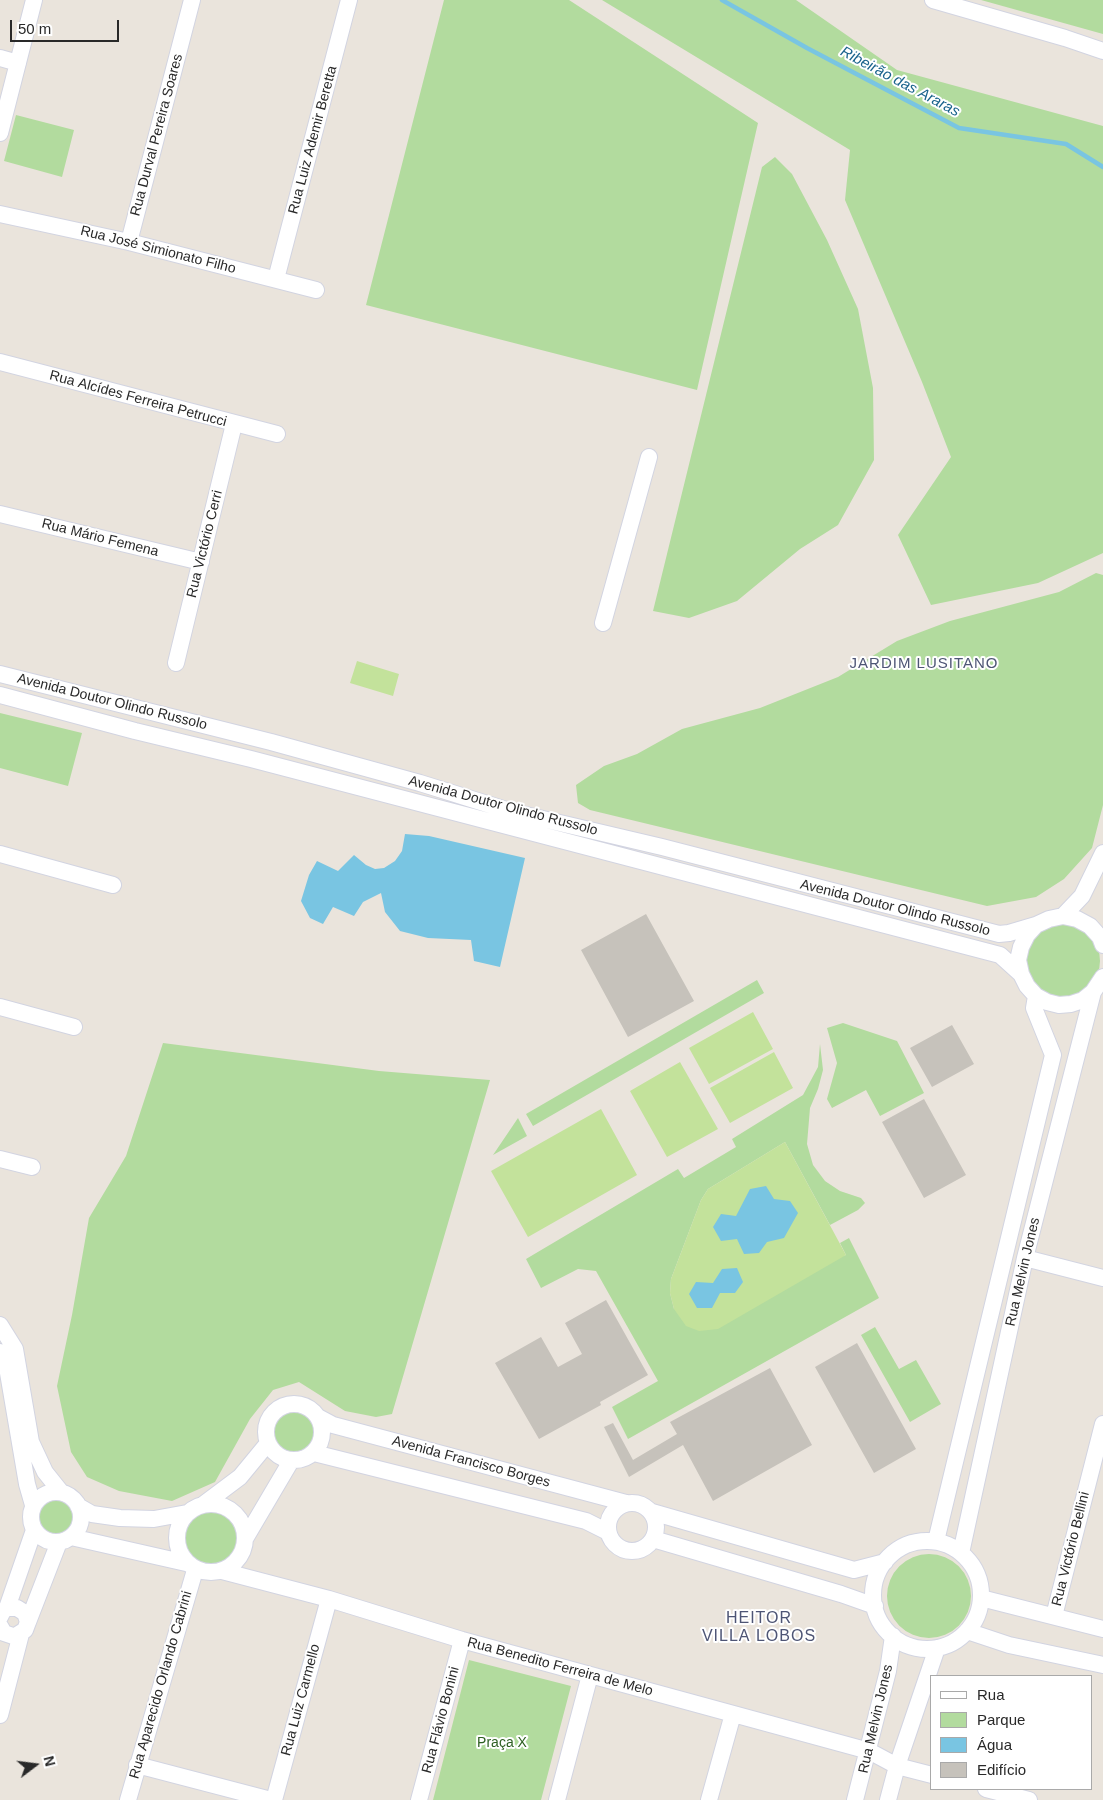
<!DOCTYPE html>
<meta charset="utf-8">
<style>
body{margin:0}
#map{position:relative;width:1103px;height:1800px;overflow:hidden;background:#eae4dc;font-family:Helvetica,sans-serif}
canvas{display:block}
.legend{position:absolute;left:930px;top:1675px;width:162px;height:115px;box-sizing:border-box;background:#fff;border:1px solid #a9a9a9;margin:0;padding:6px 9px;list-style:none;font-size:15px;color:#292929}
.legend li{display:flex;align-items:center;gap:10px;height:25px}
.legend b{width:25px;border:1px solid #a9a9a9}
.north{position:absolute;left:10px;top:1740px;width:50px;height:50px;-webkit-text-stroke:4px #fff;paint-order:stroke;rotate:75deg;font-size:14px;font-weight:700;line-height:20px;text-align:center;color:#292929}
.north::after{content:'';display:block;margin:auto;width:18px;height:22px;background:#292929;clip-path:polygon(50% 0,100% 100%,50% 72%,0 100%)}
.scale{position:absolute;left:10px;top:20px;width:109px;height:22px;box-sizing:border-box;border:2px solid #292929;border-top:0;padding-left:6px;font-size:15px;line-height:18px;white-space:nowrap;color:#292929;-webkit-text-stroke:4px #fff;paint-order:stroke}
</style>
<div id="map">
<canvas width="1103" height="1800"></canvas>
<ul class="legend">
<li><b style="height:6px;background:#fff"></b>Rua</li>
<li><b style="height:14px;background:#b2db9e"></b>Parque</li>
<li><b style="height:14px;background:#79c5e2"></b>Água</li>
<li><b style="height:14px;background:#c6c2bb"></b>Edifício</li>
</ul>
<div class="north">N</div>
<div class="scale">50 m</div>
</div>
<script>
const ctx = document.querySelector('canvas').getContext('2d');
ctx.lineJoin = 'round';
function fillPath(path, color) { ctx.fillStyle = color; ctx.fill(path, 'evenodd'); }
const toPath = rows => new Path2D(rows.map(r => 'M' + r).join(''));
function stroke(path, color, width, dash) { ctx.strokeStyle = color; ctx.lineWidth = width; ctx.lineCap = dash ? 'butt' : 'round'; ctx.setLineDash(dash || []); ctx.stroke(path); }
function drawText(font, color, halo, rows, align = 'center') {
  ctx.font = font + ' Helvetica,sans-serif'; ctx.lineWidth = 4; ctx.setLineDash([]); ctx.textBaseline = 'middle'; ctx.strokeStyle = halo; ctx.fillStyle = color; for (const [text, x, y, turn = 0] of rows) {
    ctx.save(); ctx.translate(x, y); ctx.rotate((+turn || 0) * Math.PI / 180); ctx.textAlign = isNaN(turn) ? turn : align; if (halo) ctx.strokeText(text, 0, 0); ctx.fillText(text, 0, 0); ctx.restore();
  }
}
fillPath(toPath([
 [444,0,569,0,758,123,697,390,366,305],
 [602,0,796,0,897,70,1103,126,1103,553,1038,583,931,605,898,535,951,457,922,382,845,200,850,150],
 [981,0,1103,0,1103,34],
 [16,115,74,130,62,177,4,161],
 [775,157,792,174,827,240,858,309,873,388,874,460,838,525,800,549,737,601,689,618,653,611,762,167],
 [1096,573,1103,575,1103,805,1092,848,1064,879,1036,897,987,906,590,810,578,803,576,785,604,766,637,754,682,729,760,708,838,677,897,641,950,621,1059,592],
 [0,713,82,733,68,786,0,768],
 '1026 961a37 37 0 1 1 74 0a37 37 0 1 1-74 0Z',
 [757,980,764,993,533,1126,526,1114],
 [843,1023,897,1041,924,1093,880,1116,866,1090,832,1108,827,1099,837,1063,827,1028],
 [163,1043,379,1071,490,1080,392,1414,376,1417,345,1411,299,1382,273,1390,250,1419,215,1482,172,1501,119,1491,87,1477,71,1452,57,1386,72,1315,89,1218,126,1156],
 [820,1044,823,1070,818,1089,810,1108,807,1144,813,1165,825,1181,840,1191,861,1198,865,1203,858,1210,830,1225,785,1142,708,1189,701,1200,671,1279,670,1293,674,1309,846,1255,840,1243,849,1238,879,1298,628,1439,612,1407,658,1381,596,1271,578,1269,541,1288,526,1259,678,1169,684,1178,736,1147,732,1139,803,1095,818,1067],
 [518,1118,527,1136,493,1155],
 [875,1327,899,1369,916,1360,941,1404,910,1422,861,1335],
 '273 1432a22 22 0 1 1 44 0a22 22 0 1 1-44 0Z',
 '37 1517a19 19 0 1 1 38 0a19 19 0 1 1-38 0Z',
 '183 1539a28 28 0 1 1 56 0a28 28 0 1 1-56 0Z',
 '887 1596a42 42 0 1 1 84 0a42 42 0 1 1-84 0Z',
 [469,1660,571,1686,541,1800,433,1800]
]), '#b2db9e');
fillPath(toPath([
 [357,661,399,674,393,696,350,683],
 [753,1012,773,1049,709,1084,689,1048],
 [774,1052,793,1088,730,1123,710,1088],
 [680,1062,718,1129,667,1157,630,1091],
 [601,1109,637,1175,528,1237,491,1171],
 [785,1142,846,1255,718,1329,699,1331,686,1326,674,1309,670,1293,671,1279,701,1200,708,1189]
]), '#c3e29b');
fillPath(toPath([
 [405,834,429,836,525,858,500,967,474,961,471,940,428,938,400,931,385,912,381,893,363,902,354,916,333,907,323,924,310,918,301,901,309,875,317,861,338,871,354,855,366,865,375,869,384,868,395,861,402,851],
 [766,1186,774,1199,790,1201,798,1213,784,1238,767,1242,759,1253,744,1254,737,1239,721,1241,713,1227,721,1214,736,1216,750,1189],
 [737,1268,743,1282,735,1293,720,1293,712,1308,697,1308,689,1294,696,1282,713,1283,722,1269]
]), '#79c5e2');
stroke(toPath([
 [722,0,807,48,959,128,1066,144,1103,167]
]), '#79c5e2', 4.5);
fillPath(toPath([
 [646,914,694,1001,628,1037,581,950],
 [952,1025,974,1064,932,1087,910,1048],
 [924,1099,966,1175,924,1198,882,1122],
 [606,1300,648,1375,600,1402,601,1405,539,1439,495,1363,541,1337,558,1367,582,1354,565,1323],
 [857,1343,916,1449,874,1473,815,1367],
 [770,1368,812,1445,713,1501,683,1445,629,1477,604,1427,613,1423,633,1460,677,1434,670,1422]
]), '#c6c2bb');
const minor = toPath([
 [933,0,1065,38,1103,51],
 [0,58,18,63],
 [0,133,34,0],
 [0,214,129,242,316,290],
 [129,242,192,0],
 [276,279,349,0],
 [0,362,277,434],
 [0,514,201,562],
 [603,623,649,457],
 [176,663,234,424],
 [0,674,271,742,420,783,513,812,662,847,999,934,1009,933,1036,925],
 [0,695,135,731,251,759,1000,955,1021,974],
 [0,854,113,885],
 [1063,916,1082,896,1103,853],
 [1103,945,1100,937,1090,926,1077,919,1063,916,1049,919,1036,925,1027,935,1021,947,1018,960,1021,974,1027,986,1036,996,1047,1002,1059,1005,1071,1004,1083,1000,1093,992,1103,977],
 [0,1007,74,1027],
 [0,1159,32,1167],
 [1025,1258,1103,1278],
 [0,1325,15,1349,31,1442,45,1472,61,1492],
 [0,1352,7,1367,27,1484,33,1505],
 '266 1432a28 28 0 1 1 56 0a28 28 0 1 1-56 0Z',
 [318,1417,333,1425,626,1503],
 [314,1453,586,1521,608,1532],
 '31 1517a25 25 0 1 1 50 0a25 25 0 1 1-50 0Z',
 '608 1527a24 24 0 1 1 48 0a24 24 0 1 1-48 0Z',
 '177 1538a34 34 0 1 1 68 0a34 34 0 1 1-68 0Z',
 [204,1504,240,1477,268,1443],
 [78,1506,92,1514,120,1518,154,1519,187,1513],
 [652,1512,854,1570,885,1562],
 [71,1537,186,1563],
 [245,1539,291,1461],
 [653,1539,841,1594,875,1606],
 [936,1541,1053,1055,1034,1008,1036,996],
 '873 1595a54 54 0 1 1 108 0a54 54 0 1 1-108 0Z',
 [961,1553,1025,1258,1093,992],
 [222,1571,329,1599,462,1640,869,1751,897,1766,932,1775],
 [981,1598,1103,1629],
 [7,1608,34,1530],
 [1054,1616,1103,1424],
 [0,1617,3,1611,7,1608,17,1608,25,1613,28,1622,25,1630,17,1635,13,1636,4,1633,0,1626],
 [28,1622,59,1542],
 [967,1631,1009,1645,1103,1665],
 [0,1715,21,1634],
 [137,1765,271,1800],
 [986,1789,1029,1800],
 [128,1800,195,1570],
 [274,1800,329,1599],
 [419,1800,462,1640],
 [557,1800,590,1675],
 [709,1800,733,1714],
 [855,1800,888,1671,893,1636],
 [888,1800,897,1766,937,1648]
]);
stroke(minor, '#d2d4e1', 18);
stroke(minor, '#fff', 16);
drawText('14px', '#292929', '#fff', [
 ["Rua Durval Pereira Soares",157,135,-75],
 ["Rua Luiz Ademir Beretta",313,140,-75],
 ["Rua José Simionato Filho",158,250,14],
 ["Rua Alcídes Ferreira Petrucci",138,399,15],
 ["Rua Mário Femena",100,538,14],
 ["Rua Victório Cerri",205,544,-76],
 ["Avenida Doutor Olindo Russolo",112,702,14],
 ["Avenida Doutor Olindo Russolo",503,806,15],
 ["Avenida Doutor Olindo Russolo",895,908,14],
 ["Rua Melvin Jones",1023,1272,-77],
 ["Avenida Francisco Borges",471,1462,15],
 ["Rua Victório Bellini",1071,1549,-76],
 ["Rua Benedito Ferreira de Melo",560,1667,15],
 ["Rua Aparecido Orlando Cabrini",161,1685,-74],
 ["Rua Luiz Carmello",301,1700,-75],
 ["Rua Melvin Jones",876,1719,-77],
 ["Rua Flávio Bonini",441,1720,-75]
]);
drawText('14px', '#2d5f21', '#fff', [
 ["Praça X",502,1743]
]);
drawText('italic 15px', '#1a638c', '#fff', [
 ["Ribeirão das Araras",900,82,28]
]);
ctx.letterSpacing = '1px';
drawText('15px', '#4e5575', '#fff', [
 ["JARDIM LUSITANO",924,664]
]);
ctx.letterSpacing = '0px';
ctx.letterSpacing = '1px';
drawText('16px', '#4e5575', '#fff', [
 ["HEITOR",759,1619],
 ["VILLA LOBOS",759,1637]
]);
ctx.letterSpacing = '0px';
</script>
